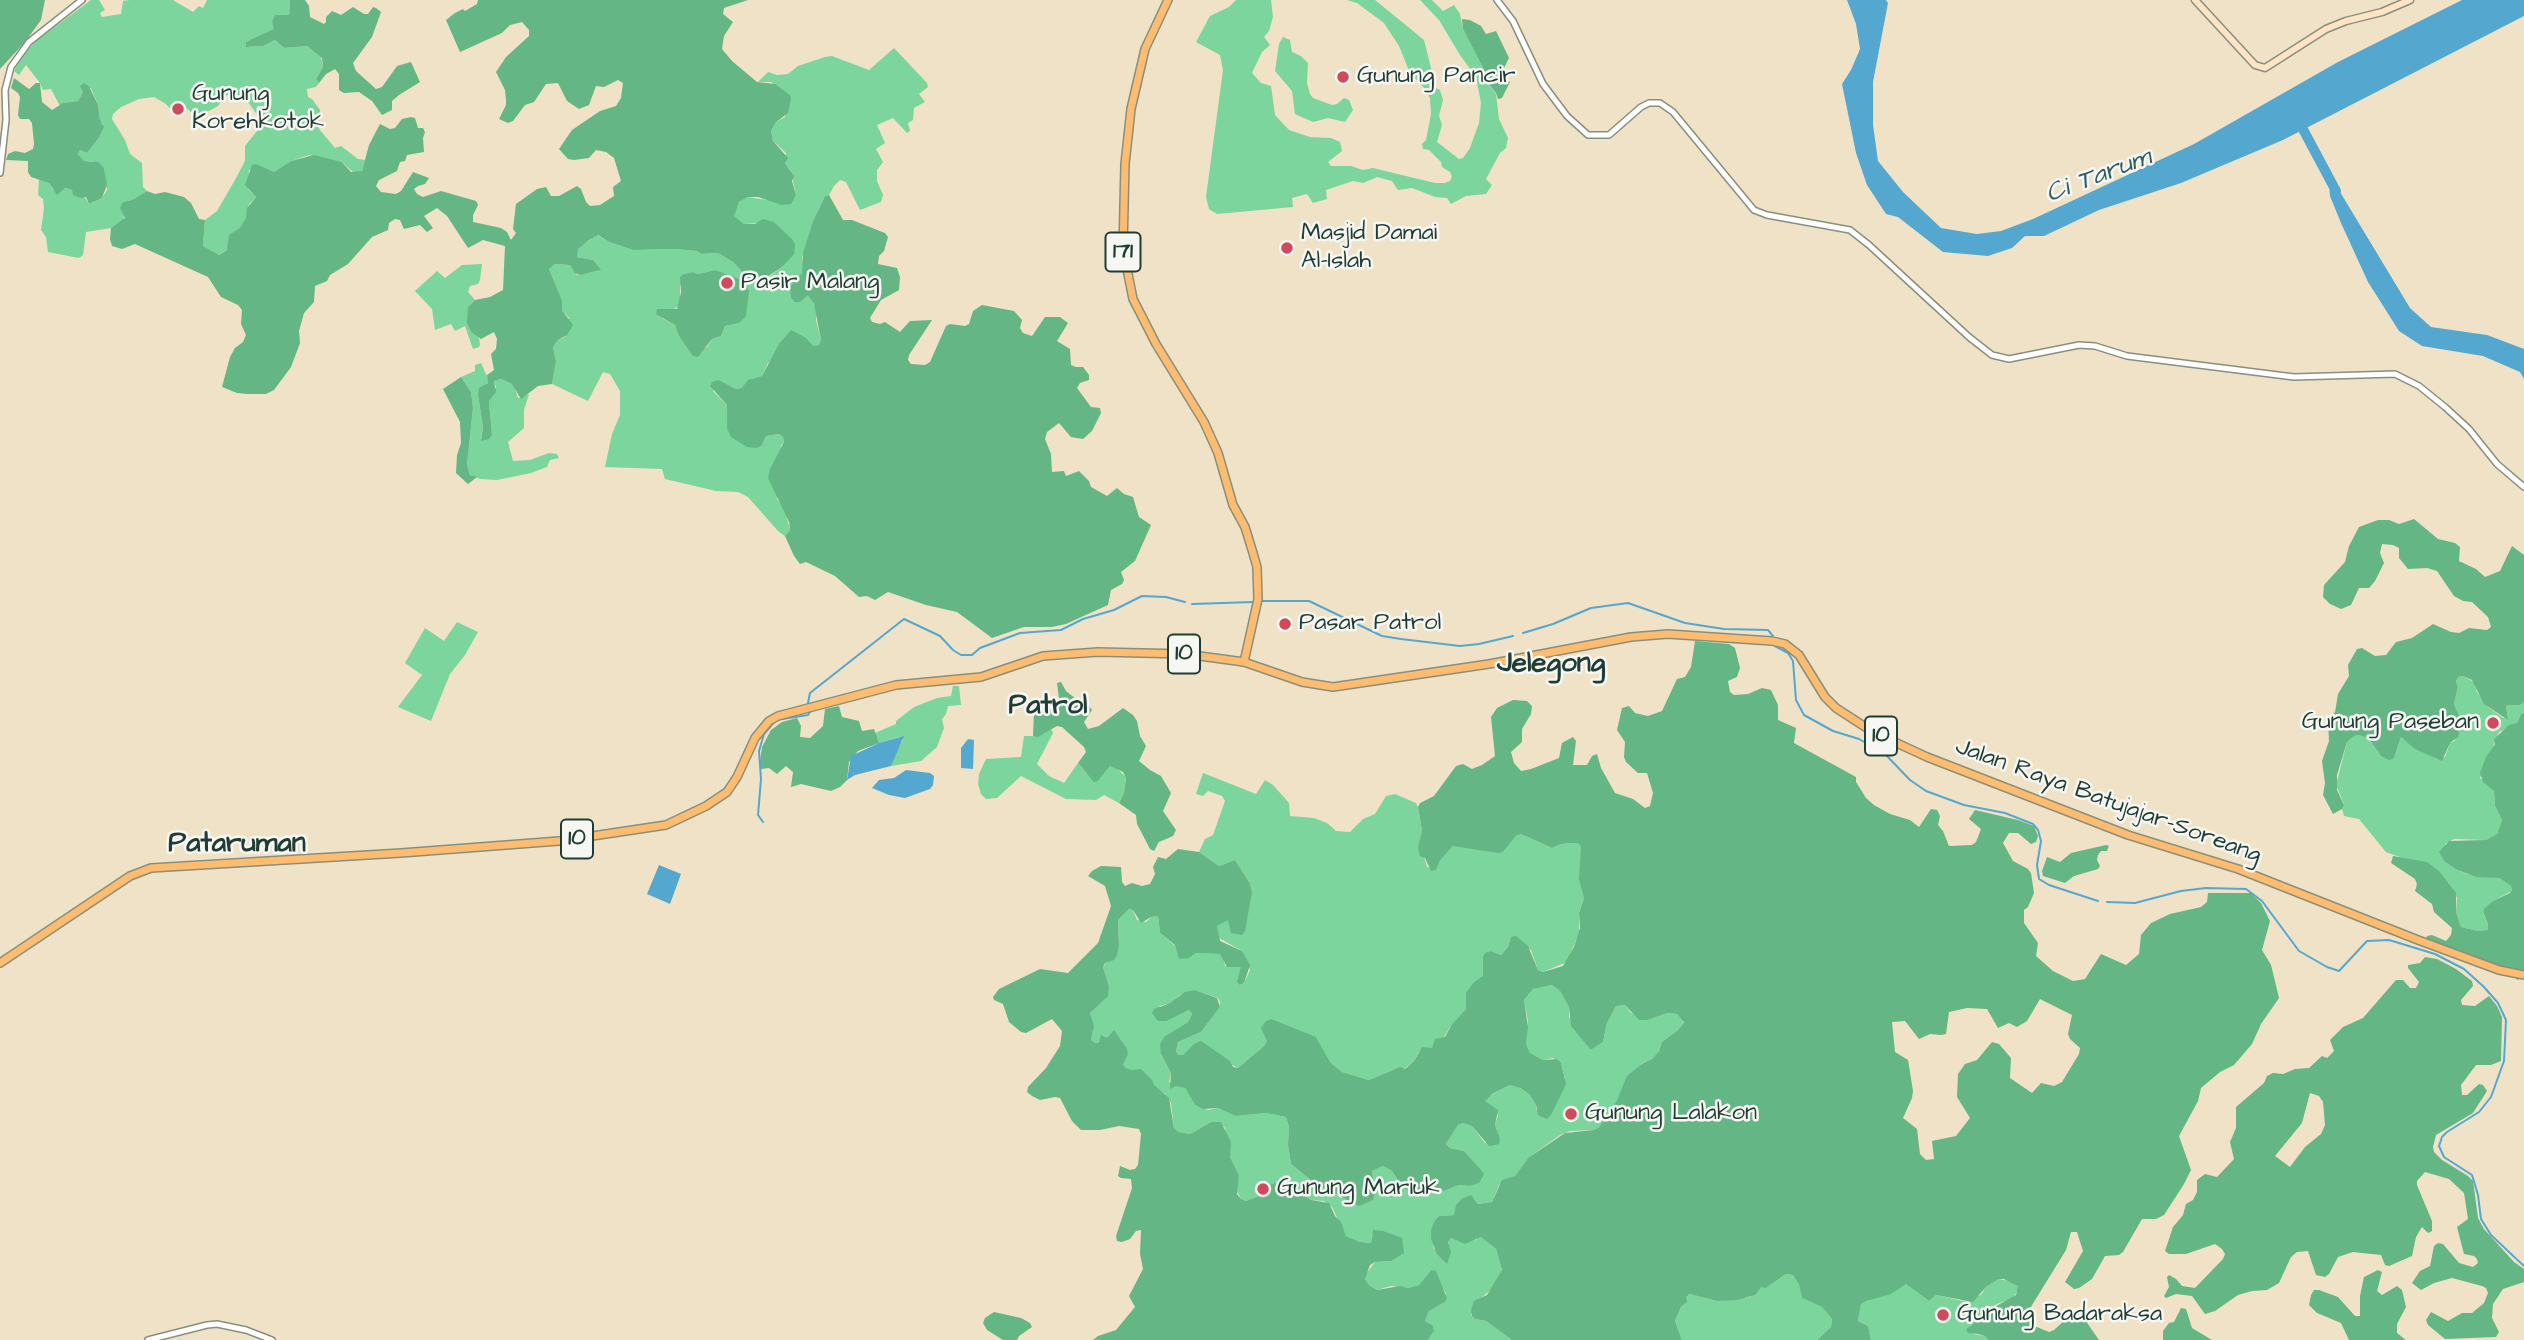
<!DOCTYPE html>
<style>
body{margin:0}
canvas{display:block;background:#efe2c7}
</style>
<canvas width="2524" height="1340"></canvas>
<script>
const ctx = document.querySelector('canvas').getContext('2d');
ctx.lineJoin = 'round';
function fillPath(path, color) { ctx.fillStyle = color; ctx.fill(path, 'evenodd'); }
const toPath = rows => new Path2D(rows.map(r => 'M' + r).join(''));
function stroke(path, color, width, dash) { ctx.strokeStyle = color; ctx.lineWidth = width; ctx.lineCap = dash ? 'butt' : 'round'; ctx.setLineDash(dash || []); ctx.stroke(path); }
function drawText(font, color, halo, rows, align = 'center') {
  ctx.font = font + ' "Architects Daughter",sans-serif'; ctx.lineWidth = 5; ctx.setLineDash([]); ctx.textBaseline = 'middle'; ctx.strokeStyle = halo; ctx.fillStyle = color; for (const [text, x, y, turn = 0] of rows) {
    ctx.save(); ctx.translate(x, y); ctx.rotate((+turn || 0) * Math.PI / 180); ctx.textAlign = isNaN(turn) ? turn : align; if (halo) ctx.strokeText(text, 0, 0); ctx.fillText(text, 0, 0); ctx.restore();
  }
}
fillPath(toPath([
 [91,0,99,0,105,10,100,13,102,17,121,14,123,1,130,0,173,0,193,12,199,6,203,8,207,0,290,0,289,15,272,22,275,29,246,42,248,47,263,46,275,40,284,48,307,46,321,57,323,67,316,79,319,83,316,87,307,89,308,97,312,99,320,110,319,129,335,148,341,146,358,159,365,160,362,171,354,173,342,162,309,155,291,161,274,172,261,167,249,170,248,189,256,197,249,204,246,219,227,250,218,255,203,246,205,220,217,211,235,180,245,161,245,146,261,126,258,116,246,99,233,93,225,96,218,106,203,114,191,112,181,104,172,111,166,104,154,97,139,99,121,107,113,114,112,119,125,140,130,154,142,163,143,187,147,191,132,200,123,202,124,220,111,228,86,232,83,255,79,258,48,252,46,237,41,230,44,208,43,199,38,195,39,179,49,183,53,190,64,188,72,190,74,195,80,198,84,196,89,204,102,198,107,190,104,168,92,161,84,161,78,154,80,150,87,153,98,139,103,124,100,121,98,105,91,88,81,88,83,92,78,101,63,103,60,106,51,89,43,90,40,83,26,65,19,75,14,71,20,59,36,41],
 [1236,0,1271,0,1273,17,1269,31,1264,37,1270,45,1262,52,1252,73,1261,83,1271,86,1275,115,1289,130,1310,137,1331,138,1340,142,1342,151,1328,162,1331,166,1351,166,1363,170,1373,168,1435,183,1445,183,1450,181,1452,177,1450,172,1442,167,1441,162,1429,150,1423,149,1422,144,1426,140,1431,114,1430,98,1425,89,1410,73,1399,46,1384,23,1357,3,1347,0,1375,0,1424,40,1436,88,1440,90,1443,100,1439,116,1442,125,1437,142,1459,159,1463,158,1470,148,1479,123,1481,103,1476,77,1460,55,1439,20,1420,0,1432,0,1443,11,1454,5,1460,14,1463,29,1485,72,1487,82,1496,94,1499,119,1508,138,1506,148,1500,153,1486,179,1492,185,1486,194,1466,196,1451,204,1447,198,1435,197,1412,188,1398,190,1392,181,1377,177,1363,183,1353,181,1326,190,1327,199,1313,203,1307,194,1292,198,1293,207,1217,214,1209,209,1206,197,1223,70,1220,55,1196,42,1210,16,1229,7],
 [1283,37,1290,40,1292,52,1301,56,1308,63,1307,83,1310,94,1313,98,1332,105,1337,104,1344,98,1349,100,1353,110,1345,122,1328,118,1313,122,1295,114,1292,91,1275,71,1279,44],
 [894,48,927,83,928,87,919,94,925,102,914,108,913,120,908,123,910,131,907,133,893,118,877,125,885,143,876,149,883,162,877,170,877,181,883,195,881,202,860,210,846,182,840,180,834,186,829,195,825,196,813,221,802,258,804,268,800,277,816,309,816,320,821,340,819,345,768,363,762,376,752,379,742,388,736,389,719,380,713,391,727,405,727,420,762,445,766,436,779,434,783,437,784,442,781,446,777,499,784,507,790,530,785,536,778,531,748,497,738,492,716,491,665,479,662,469,605,467,612,434,620,415,620,391,610,374,603,372,588,401,552,384,556,361,553,347,558,340,565,337,569,318,562,310,562,300,549,269,555,264,570,265,577,275,598,271,593,260,577,257,576,253,578,248,597,235,609,242,633,250,674,249,697,251,701,254,718,253,733,262,755,285,765,280,782,267,795,244,774,222,744,224,733,216,735,211,739,202,748,197,767,200,796,195,791,171,785,163,786,153,773,141,771,131,776,122,785,117,789,94,771,82,758,82,768,72,777,75,788,74,798,66,825,57,832,56,869,70],
 [715,270,739,323,725,326,721,336,712,339,707,347,703,349,688,346,679,336,675,325,662,318,680,305,680,287,684,274,693,272,698,274],
 [482,264,480,280,478,284,470,286,468,292,475,300,468,307,472,333,479,338,480,345,479,347,473,349,465,326,455,331,451,324,435,330,432,309,415,291,437,271,445,278,462,265],
 [481,363,489,381,478,395,483,427,481,439,492,435,489,401,496,387,494,381,501,379,514,385,518,398,529,394,524,410,524,428,508,442,513,461,530,460,549,453,557,454,559,458,550,460,547,467,531,473,497,480,480,479,470,475,467,465,473,408,471,392,461,377,475,371,475,365],
 [457,622,478,632,465,655,450,674,431,721,398,707,422,675,405,663,425,628,444,641],
 [2463,676,2474,682,2477,692,2488,707,2503,718,2508,719,2506,705,2520,705,2524,702,2524,713,2521,714,2517,723,2499,732,2480,778,2494,791,2495,806,2502,820,2497,834,2486,840,2454,839,2445,844,2445,862,2457,870,2467,874,2499,878,2511,886,2512,891,2493,901,2483,913,2488,924,2488,930,2478,931,2461,927,2456,912,2457,897,2408,860,2386,852,2359,819,2344,816,2342,809,2344,804,2336,785,2347,742,2354,736,2359,735,2369,739,2381,756,2394,758,2401,737,2437,759,2445,757,2450,743,2455,741,2460,718,2454,704,2458,687,2456,680,2458,677],
 [953,686,959,686,961,705,948,706,946,714,942,719,944,728,937,747,921,761,891,766,892,759,903,740,899,737,879,743,875,733,896,724,896,721,914,707,937,698,951,696],
 [1051,729,1053,733,1037,764,1049,776,1064,783,1078,763,1086,773,1098,781,1110,766,1115,767,1126,777,1124,793,1119,803,1104,795,1096,800,1066,799,1021,776,997,798,986,799,981,794,978,784,979,774,986,759,1021,757,1024,736,1038,736],
 [1203,773,1256,794,1265,780,1273,785,1289,803,1290,816,1314,818,1327,823,1336,831,1350,832,1363,819,1375,814,1386,796,1395,794,1416,803,1418,807,1422,831,1420,842,1427,867,1436,870,1439,860,1453,846,1503,852,1516,836,1521,834,1552,848,1561,844,1572,843,1578,843,1582,847,1581,867,1584,898,1579,913,1579,933,1567,962,1543,972,1538,970,1531,950,1511,937,1508,947,1501,955,1491,951,1486,952,1483,957,1483,977,1474,982,1466,1009,1452,1024,1444,1037,1432,1049,1419,1051,1414,1061,1404,1069,1395,1069,1369,1080,1342,1072,1331,1063,1316,1037,1266,1036,1267,1041,1264,1046,1238,1068,1194,1045,1183,1055,1178,1055,1176,1051,1178,1042,1201,1032,1220,1007,1220,1002,1218,998,1195,990,1180,995,1168,1004,1159,1006,1167,1021,1189,1010,1192,1014,1188,1022,1165,1036,1161,1054,1171,1073,1169,1082,1185,1088,1195,1105,1208,1110,1218,1108,1235,1116,1266,1113,1286,1117,1289,1127,1288,1145,1291,1164,1313,1182,1328,1188,1341,1198,1374,1185,1372,1171,1383,1166,1392,1171,1403,1188,1412,1191,1427,1188,1444,1191,1459,1185,1469,1186,1484,1174,1464,1151,1450,1148,1446,1144,1458,1125,1463,1123,1472,1126,1485,1143,1494,1145,1497,1130,1495,1125,1498,1115,1485,1101,1487,1097,1510,1085,1515,1085,1529,1094,1536,1105,1536,1110,1565,1079,1561,1063,1553,1058,1543,1060,1530,1053,1526,1044,1528,1021,1524,1000,1533,989,1552,985,1560,991,1569,1007,1569,1017,1591,1050,1603,1042,1607,1023,1616,1006,1625,1005,1631,1013,1648,1020,1667,1013,1677,1014,1684,1021,1678,1030,1662,1042,1659,1051,1652,1059,1642,1063,1599,1127,1594,1130,1570,1131,1560,1135,1528,1158,1515,1176,1499,1185,1492,1202,1477,1204,1475,1199,1456,1210,1454,1215,1439,1216,1435,1220,1431,1234,1434,1249,1449,1247,1448,1242,1451,1238,1461,1242,1476,1240,1480,1236,1496,1249,1502,1270,1494,1287,1479,1300,1471,1315,1475,1319,1486,1321,1512,1340,1428,1340,1434,1331,1432,1326,1425,1321,1429,1311,1445,1302,1446,1293,1431,1270,1419,1285,1408,1288,1391,1286,1377,1290,1369,1285,1365,1279,1366,1274,1375,1262,1391,1261,1372,1233,1371,1243,1360,1242,1346,1236,1332,1207,1324,1201,1311,1200,1303,1194,1288,1191,1276,1183,1266,1189,1263,1195,1246,1201,1241,1199,1236,1189,1239,1175,1230,1157,1225,1128,1221,1123,1211,1122,1190,1134,1177,1132,1174,1128,1171,1103,1165,1094,1126,1068,1123,1064,1121,1039,1107,1038,1095,1043,1091,1040,1093,1031,1090,1013,1104,999,1109,986,1103,967,1119,945,1118,920,1129,909,1133,910,1137,920,1146,922,1151,917,1158,916,1160,933,1189,958,1196,953,1220,954,1223,956,1225,966,1241,967,1240,985,1244,983,1250,970,1242,951,1219,938,1217,926,1228,919,1230,923,1249,882,1235,860,1219,866,1199,852,1205,839,1213,835,1225,801,1222,796,1208,791,1203,796,1196,794],
 [1786,1274,1793,1275,1800,1284,1802,1298,1822,1307,1832,1319,1831,1327,1817,1340,1682,1340,1675,1321,1681,1307,1685,1304,1686,1297,1691,1294,1717,1301,1750,1297,1761,1286,1766,1288],
 [1999,1279,2014,1282,2018,1286,2018,1290,2013,1298,1997,1304,1980,1315,1971,1326,1973,1334,1985,1336,1988,1340,1871,1340,1868,1326,1858,1321,1861,1303,1876,1297,1886,1295,1906,1284,1929,1301,1936,1295,1963,1301,1981,1295,1986,1287]
]), '#7bd59c');
fillPath(toPath([
 [0,0,45,0,41,20,25,42,0,69],
 [290,0,305,0,309,6,310,17,324,24,326,22,326,17,332,11,341,15,353,7,364,14,368,14,373,7,376,8,381,12,372,37,353,63,356,71,376,89,382,87,397,66,411,62,420,82,399,95,392,101,392,110,382,115,372,101,359,92,344,93,339,90,339,74,335,69,326,74,319,83,316,79,323,67,322,58,307,46,284,48,275,40,263,46,246,47,246,42,252,39,274,29,272,22,275,15,289,15],
 [478,0,748,0,724,8,723,14,733,22,724,36,722,49,732,61,757,82,775,84,789,94,791,98,788,113,776,122,771,131,773,141,788,158,785,163,794,176,792,181,796,195,791,204,782,205,758,197,748,197,739,202,734,216,744,224,755,224,763,219,774,222,792,239,795,244,794,254,782,267,755,285,733,262,718,253,701,254,697,251,674,249,633,250,609,242,598,235,589,240,578,249,577,257,593,260,601,270,580,275,575,273,570,265,555,264,549,269,562,300,562,310,573,325,567,335,558,340,553,347,556,361,552,384,538,386,521,399,512,384,501,379,494,381,496,392,489,401,492,435,489,439,481,441,483,427,478,395,479,388,488,383,487,375,494,370,491,354,496,349,497,339,494,332,481,339,472,333,467,323,468,307,475,300,490,297,503,290,505,246,483,240,468,248,447,216,437,208,424,216,433,228,427,232,420,225,404,229,400,220,395,219,389,223,388,230,372,237,348,264,330,275,327,281,315,286,314,302,304,313,299,331,300,343,291,367,274,390,266,394,248,394,237,393,222,387,230,357,235,348,243,342,246,335,241,324,242,310,238,305,221,297,208,277,135,244,122,249,112,246,110,239,111,228,125,218,120,208,123,202,132,200,147,191,155,194,165,192,184,197,191,203,199,219,205,220,203,246,219,255,227,250,229,235,240,228,246,218,247,208,256,197,245,185,252,165,256,164,274,172,291,161,314,155,342,162,351,172,362,171,369,145,380,124,390,129,395,128,402,119,411,117,415,118,418,128,423,128,425,132,423,138,424,152,407,155,405,161,400,162,397,171,379,180,376,186,381,192,396,194,401,191,413,172,429,178,425,184,418,186,414,189,417,194,423,197,441,191,476,201,478,205,473,215,473,222,501,228,507,232,511,240,516,233,513,229,516,204,537,189,546,187,551,196,559,196,577,186,581,189,586,202,590,206,600,205,614,196,613,187,621,181,614,158,606,152,596,150,589,158,574,160,568,159,559,149,572,130,600,111,616,106,621,98,623,83,618,80,604,87,596,86,589,105,579,109,567,101,558,83,546,84,534,102,525,105,513,121,508,123,499,119,506,105,506,100,505,90,496,72,506,57,529,36,529,30,522,22,510,25,502,33,460,52,446,20,455,13,463,9,465,11,477,4],
 [1462,19,1470,20,1481,26,1486,34,1496,31,1509,58,1502,72,1505,79,1510,82,1502,98,1498,99,1496,93,1487,82,1485,72,1463,29],
 [14,78,29,89,36,83,40,83,42,102,52,110,63,103,78,101,83,92,80,86,84,83,89,86,98,105,100,120,104,127,98,139,87,153,80,150,78,154,84,161,98,162,104,168,107,185,102,198,89,204,86,197,80,198,73,195,72,190,65,188,57,195,49,183,31,177,28,172,28,161,6,160,8,154,15,151,25,153,33,149,34,144,32,123,29,119,20,119,18,115,20,97,18,93,11,88],
 [829,195,843,220,852,220,885,233,888,237,884,251,879,256,878,264,897,268,900,277,899,290,881,300,870,318,872,322,880,324,885,322,900,332,910,321,932,320,909,355,908,360,911,364,925,365,930,362,946,326,950,324,965,326,969,324,973,311,982,305,1014,311,1022,320,1020,328,1023,333,1032,336,1045,317,1060,317,1068,323,1057,341,1070,349,1071,365,1076,367,1083,367,1089,375,1089,380,1080,383,1077,388,1091,407,1100,408,1101,413,1092,431,1083,439,1071,437,1059,423,1047,432,1045,439,1051,454,1052,472,1064,471,1066,476,1079,471,1089,481,1091,487,1107,496,1117,488,1124,494,1133,497,1139,517,1151,525,1135,561,1121,572,1124,580,1122,584,1111,590,1108,605,1066,624,1052,627,1024,627,992,638,957,612,926,605,888,592,875,600,867,596,859,597,835,576,806,562,800,564,794,556,785,536,790,530,789,522,768,478,770,469,784,442,783,437,779,434,766,436,762,445,757,448,747,447,731,437,727,428,727,405,710,386,712,382,719,380,736,389,742,388,748,380,762,376,779,344,791,330,806,338,813,346,819,345,821,340,814,304,808,295,800,302,795,302,791,298,790,287,802,273,803,253,813,221,825,196],
 [715,270,742,280,749,291,746,316,739,323,725,326,721,336,712,339,698,357,693,356,679,336,675,325,656,314,657,309,677,309,681,292,680,277,684,274,693,272,698,274],
 [461,377,471,392,473,408,467,465,470,475,477,477,468,484,456,473,457,455,461,443,460,422,443,389],
 [2414,519,2438,539,2455,543,2460,547,2459,561,2476,569,2485,577,2500,571,2512,546,2524,555,2524,702,2520,705,2506,705,2508,720,2484,704,2472,680,2463,676,2458,677,2456,681,2458,687,2454,704,2460,718,2460,728,2458,737,2450,743,2442,761,2415,749,2401,737,2394,758,2389,760,2381,756,2369,739,2359,735,2354,736,2347,742,2337,775,2337,790,2344,805,2342,809,2333,814,2323,795,2325,783,2322,761,2329,741,2328,722,2335,712,2338,694,2349,676,2348,665,2357,649,2362,648,2375,656,2386,655,2396,642,2412,638,2433,624,2451,632,2459,633,2469,628,2487,630,2491,627,2488,617,2472,602,2463,601,2454,596,2437,571,2427,568,2408,569,2399,558,2399,548,2393,545,2382,544,2380,553,2384,563,2375,581,2369,588,2359,588,2351,605,2341,609,2330,604,2323,597,2324,585,2345,562,2349,546,2359,527,2378,520,2389,520,2399,524],
 [1695,641,1729,644,1735,648,1740,668,1737,677,1728,681,1730,692,1734,695,1748,694,1762,688,1771,690,1778,705,1778,720,1796,728,1794,743,1856,777,1856,782,1866,798,1874,805,1890,814,1910,820,1919,827,1931,809,1937,810,1940,816,1938,825,1943,831,1949,846,1972,845,1976,842,1981,829,1969,819,1975,810,2018,820,2034,826,2038,836,2036,842,2031,844,2018,833,2009,833,2003,843,2013,861,2028,869,2031,873,2034,893,2028,907,2024,910,2024,923,2038,943,2036,956,2053,971,2073,981,2085,979,2101,954,2126,965,2139,954,2141,935,2151,923,2170,914,2201,907,2207,902,2208,893,2251,893,2261,903,2270,921,2262,950,2271,965,2279,998,2261,1024,2252,1044,2234,1065,2220,1072,2201,1088,2198,1101,2179,1136,2191,1170,2184,1184,2164,1215,2156,1219,2142,1219,2123,1252,2119,1255,2105,1256,2092,1279,2079,1288,2074,1289,2065,1282,2083,1251,2077,1232,2071,1232,2066,1250,2029,1310,2027,1317,2032,1325,2049,1332,2054,1330,2075,1311,2083,1317,2099,1340,1988,1340,1985,1336,1978,1334,1968,1333,1966,1329,1971,1326,1980,1315,2016,1295,2018,1286,2004,1279,1999,1279,1986,1287,1973,1302,1936,1295,1929,1301,1906,1284,1891,1294,1866,1301,1861,1304,1858,1321,1868,1326,1871,1340,1817,1340,1831,1327,1832,1319,1822,1307,1802,1298,1799,1284,1793,1275,1786,1274,1766,1288,1761,1287,1755,1295,1737,1300,1717,1301,1690,1294,1686,1297,1687,1302,1681,1307,1675,1321,1682,1340,1512,1340,1486,1321,1475,1319,1472,1316,1471,1310,1474,1301,1487,1295,1502,1270,1496,1249,1481,1237,1465,1244,1451,1238,1448,1242,1451,1252,1447,1264,1437,1254,1431,1239,1431,1230,1435,1220,1439,1216,1454,1215,1456,1205,1463,1198,1471,1195,1478,1204,1492,1202,1502,1180,1515,1176,1528,1158,1565,1133,1594,1130,1599,1127,1617,1100,1627,1076,1643,1063,1652,1059,1659,1051,1662,1042,1678,1030,1684,1022,1677,1014,1667,1013,1648,1020,1639,1020,1625,1005,1616,1006,1607,1023,1603,1042,1591,1050,1571,1026,1569,1007,1560,991,1552,985,1533,989,1524,1000,1528,1027,1526,1044,1530,1053,1543,1060,1557,1059,1561,1063,1566,1084,1551,1115,1547,1119,1538,1115,1536,1105,1529,1094,1520,1088,1510,1085,1492,1094,1485,1101,1498,1110,1495,1125,1500,1139,1499,1144,1489,1146,1472,1126,1463,1123,1458,1125,1446,1144,1450,1148,1464,1151,1481,1170,1484,1174,1479,1183,1469,1186,1459,1185,1444,1191,1427,1188,1412,1191,1403,1188,1392,1171,1383,1166,1372,1171,1375,1191,1373,1200,1359,1206,1313,1182,1291,1164,1288,1145,1289,1127,1286,1117,1266,1113,1235,1116,1218,1108,1203,1109,1195,1105,1185,1088,1176,1086,1170,1089,1171,1073,1161,1054,1160,1044,1165,1036,1188,1022,1192,1014,1189,1010,1167,1021,1158,1021,1152,1013,1154,1009,1168,1004,1185,992,1195,990,1217,998,1220,1007,1201,1032,1178,1042,1176,1051,1178,1055,1183,1055,1194,1044,1201,1041,1230,1061,1233,1067,1238,1068,1264,1046,1267,1041,1261,1028,1266,1021,1271,1019,1316,1037,1331,1063,1342,1072,1369,1080,1400,1067,1405,1069,1414,1061,1422,1047,1432,1048,1435,1039,1445,1037,1452,1024,1466,1009,1466,993,1474,982,1483,976,1483,956,1486,952,1491,951,1501,955,1508,947,1511,937,1516,936,1528,946,1538,970,1543,972,1563,966,1574,947,1580,928,1579,913,1584,898,1579,879,1581,847,1578,843,1572,843,1561,844,1552,848,1521,834,1516,836,1503,852,1498,853,1453,846,1440,860,1436,870,1431,871,1425,858,1420,856,1418,847,1422,831,1418,807,1420,803,1434,796,1456,766,1463,764,1472,769,1482,765,1495,756,1491,717,1497,708,1513,700,1527,701,1532,706,1531,714,1522,729,1522,742,1511,752,1514,763,1521,771,1531,769,1559,758,1562,743,1573,737,1576,741,1573,765,1587,765,1592,756,1597,754,1601,768,1615,793,1633,799,1645,808,1650,806,1653,793,1647,773,1638,773,1626,762,1624,757,1625,742,1617,730,1622,708,1629,706,1635,713,1648,716,1662,711,1677,679,1685,677,1691,667],
 [2040,999,2072,1015,2068,1034,2070,1039,2080,1048,2079,1054,2062,1082,2054,1086,2041,1083,2032,1093,2010,1078,2011,1058,1999,1044,1992,1042,1977,1060,1965,1064,1958,1074,1957,1097,1970,1118,1956,1136,1932,1141,1934,1159,1926,1160,1920,1154,1917,1129,1903,1118,1912,1098,1913,1091,1908,1060,1895,1052,1892,1022,1905,1021,1919,1039,1930,1034,1941,1035,1946,1034,1949,1012,1967,1008,1987,1009,1998,1028,2009,1023,2017,1027,2027,1021],
 [1061,682,1066,691,1076,699,1083,698,1092,710,1084,722,1088,729,1099,726,1123,708,1133,715,1137,721,1140,736,1146,746,1139,761,1150,770,1161,776,1171,793,1163,811,1176,830,1173,836,1159,842,1154,851,1150,849,1137,824,1136,815,1119,803,1124,793,1126,778,1123,772,1110,766,1098,781,1094,782,1078,763,1086,752,1084,747,1062,727,1057,726,1038,737,1033,736,1034,711,1039,708,1056,709,1060,706,1057,683],
 [839,706,842,717,859,721,862,731,874,729,879,743,858,751,849,762,847,780,840,787,831,791,801,784,791,787,793,772,786,766,777,774,769,768,761,769,760,761,762,747,771,730,782,722,797,718,801,726,800,737,810,738,823,726,825,709],
 [2524,713,2524,974,2518,980,2502,968,2482,969,2426,939,2427,936,2432,935,2446,941,2451,935,2452,928,2434,912,2432,904,2415,891,2417,884,2415,879,2391,863,2393,856,2427,862,2439,871,2456,893,2456,912,2461,927,2478,931,2488,930,2488,924,2483,912,2485,908,2493,901,2510,893,2512,890,2511,886,2499,878,2477,877,2457,870,2445,862,2439,852,2449,841,2486,840,2497,834,2502,820,2495,806,2494,791,2483,782,2480,773,2486,757,2495,744,2494,739,2509,725,2517,723,2521,714],
 [2106,845,2109,846,2107,851,2101,851,2098,855,2097,860,2100,866,2098,869,2074,876,2065,883,2043,876,2042,871,2047,857,2060,862,2071,853],
 [1178,849,1199,852,1219,866,1235,860,1249,882,1252,892,1245,931,1242,935,1231,933,1228,920,1217,926,1220,941,1242,951,1250,965,1244,983,1240,985,1237,982,1241,967,1227,967,1220,954,1196,953,1189,958,1179,959,1175,945,1160,933,1158,916,1151,917,1141,923,1133,910,1129,909,1118,920,1119,945,1117,955,1114,960,1105,963,1103,967,1109,986,1108,996,1090,1013,1094,1026,1091,1040,1095,1043,1099,1042,1101,1035,1107,1038,1114,1030,1127,1049,1128,1054,1123,1064,1126,1068,1131,1070,1141,1069,1152,1080,1154,1085,1169,1098,1174,1128,1178,1132,1190,1134,1211,1122,1221,1122,1231,1142,1230,1157,1239,1175,1237,1194,1241,1199,1246,1201,1262,1195,1269,1185,1276,1183,1288,1191,1303,1194,1311,1200,1329,1203,1335,1216,1341,1222,1346,1236,1360,1242,1371,1243,1373,1230,1383,1231,1402,1238,1404,1253,1391,1261,1375,1262,1370,1265,1365,1279,1369,1285,1377,1290,1400,1286,1408,1288,1419,1285,1431,1270,1436,1271,1447,1298,1445,1302,1429,1311,1425,1321,1433,1326,1434,1331,1428,1340,1093,1340,1098,1336,1116,1330,1135,1307,1129,1296,1143,1269,1140,1254,1141,1230,1136,1231,1130,1239,1122,1242,1117,1241,1116,1236,1132,1188,1131,1179,1121,1178,1118,1176,1120,1166,1130,1170,1135,1169,1138,1165,1141,1134,1139,1129,1119,1126,1100,1130,1081,1130,1072,1121,1060,1098,1055,1097,1040,1100,1032,1096,1027,1092,1028,1087,1046,1068,1060,1046,1062,1031,1052,1019,1026,1033,1021,1032,1009,1022,1003,1004,994,1000,993,997,999,989,1040,969,1068,973,1098,943,1111,906,1105,886,1088,876,1092,871,1101,866,1121,867,1122,882,1125,886,1132,883,1142,886,1150,884,1155,874,1153,867,1158,857,1166,859],
 [2425,957,2437,959,2456,969,2472,981,2473,986,2461,1000,2462,1005,2475,1006,2489,996,2497,1006,2502,1017,2501,1061,2491,1065,2476,1065,2461,1085,2462,1095,2467,1095,2479,1084,2483,1085,2487,1091,2473,1113,2436,1135,2433,1147,2434,1152,2442,1160,2468,1176,2473,1181,2478,1218,2484,1229,2514,1262,2524,1269,2524,1282,2503,1289,2493,1304,2492,1318,2499,1332,2496,1337,2445,1339,2428,1325,2426,1320,2431,1312,2448,1321,2462,1313,2472,1313,2484,1303,2488,1293,2486,1288,2482,1286,2452,1278,2434,1283,2421,1290,2412,1283,2420,1271,2430,1266,2434,1246,2438,1243,2443,1244,2459,1263,2473,1267,2478,1263,2477,1259,2474,1256,2464,1254,2457,1227,2468,1219,2464,1193,2449,1179,2425,1172,2417,1181,2417,1185,2432,1221,2432,1231,2428,1233,2422,1227,2416,1237,2412,1256,2389,1266,2385,1265,2381,1255,2353,1252,2338,1257,2329,1274,2325,1277,2316,1275,2308,1251,2297,1252,2291,1257,2279,1283,2267,1290,2252,1291,2238,1295,2215,1311,2205,1314,2192,1296,2176,1294,2166,1298,2164,1296,2169,1287,2167,1277,2169,1275,2176,1279,2182,1286,2195,1288,2223,1259,2225,1254,2222,1249,2215,1244,2186,1254,2169,1254,2165,1251,2173,1227,2183,1215,2186,1204,2193,1200,2197,1192,2197,1180,2205,1174,2217,1177,2234,1159,2230,1142,2236,1128,2236,1107,2264,1083,2267,1076,2273,1073,2283,1074,2295,1069,2309,1068,2322,1056,2327,1058,2334,1051,2330,1040,2343,1027,2363,1018,2396,980,2403,980,2410,988,2416,988,2419,982,2408,968,2408,965,2420,963],
 [2310,1093,2319,1096,2323,1102,2325,1125,2321,1134,2305,1147,2290,1167,2275,1156,2302,1123],
 [2378,1270,2382,1272,2377,1291,2382,1295,2397,1286,2402,1290,2406,1307,2397,1324,2397,1333,2406,1340,2349,1340,2341,1323,2317,1313,2309,1305,2311,1295,2314,1290,2319,1290,2338,1297,2355,1316,2360,1316,2360,1296,2364,1277],
 [2181,1308,2186,1309,2192,1328,2212,1340,2163,1340,2163,1331,2169,1323,2174,1322],
 [994,1312,1021,1318,1030,1323,1032,1327,1019,1336,1017,1340,1003,1340,987,1330,983,1323,985,1318]
]), '#64b684');
fillPath(toPath([
 [1847,0,1886,0,1888,3,1873,82,1873,125,1878,161,1903,192,1941,228,1977,234,2001,231,2033,219,2194,144,2338,62,2462,0,2524,0,2524,16,2283,140,2181,183,2099,210,2044,236,2025,236,2012,248,1988,256,1943,252,1898,217,1886,214,1867,185,1856,153,1842,84,1851,70,1860,49,1856,24],
 [2329,182,2334,182,2410,308,2431,327,2487,335,2524,349,2524,379,2520,372,2483,356,2422,346,2399,331,2368,282,2341,223,2330,196],
 [904,736,891,766,855,775,847,780,851,756,879,743],
 [968,739,974,740,973,769,961,768,961,748],
 [906,770,930,773,934,776,933,785,930,789,905,798,889,795,872,788,879,780,894,778],
 [659,865,681,874,670,904,647,894]
]), '#54a8d0');
stroke(toPath([
 [1262,601,1309,601,1382,636,1401,639,1460,646,1479,644,1513,636],
 [1192,604,1253,602],
 [1523,633,1553,624,1591,608,1628,603,1685,623,1724,629,1768,630,1773,636],
 [1775,646,1788,653,1793,661,1796,700,1804,715,1833,731,1859,739,1885,754,1910,780,1926,791,1964,805,2005,813,2033,824,2038,830,2041,841,2037,865,2039,879,2049,885,2098,901],
 [808,703,810,693,904,619,940,636,953,650,961,655,972,655,980,648,1020,633,1061,630,1083,619,1114,610,1142,596,1166,597,1185,602],
 [763,822,758,815,761,779,759,751,764,734,776,720,808,715,810,712],
 [2107,902,2135,903,2181,891,2206,888,2246,889,2262,901,2299,951,2327,967,2339,971,2367,941,2389,940,2435,954,2464,969,2484,987,2498,1003,2506,1020,2504,1061,2491,1097,2479,1112,2447,1132,2442,1137,2439,1146,2444,1157,2472,1175,2478,1195,2481,1219,2491,1235,2524,1266]
]), '#54a8d0', 2);
stroke(toPath([
 [2297,118,2336,191]
]), '#54a8d0', 10);
const tertiary = toPath([
 [1497,0,1513,21,1543,84,1567,116,1588,135,1609,135,1641,107,1649,103,1660,103,1673,112,1754,210,1767,215,1850,230,1869,245,1969,337,1992,355,2009,359,2079,345,2095,346,2127,356,2294,377,2395,374,2419,386,2445,407,2469,429,2497,464,2524,487],
 [0,173,6,120,5,90,11,67,29,42,82,0],
 [148,1340,207,1325,217,1324,246,1330,272,1340]
]);
const secondary = toPath([
 [2195,0,2255,65,2265,68,2326,29,2346,21,2382,12,2410,0]
]);
const primary = toPath([
 [1168,0,1145,49,1131,109,1125,164,1123,249,1133,299,1156,344,1204,422,1218,453,1233,505,1245,527,1253,553,1257,567,1258,599,1244,662]
]);
const trunk = toPath([
 [0,963,130,876,151,868,401,853,559,841,666,825,706,806,727,792,737,777,755,738,769,721,778,716,896,685,981,677,1043,656,1098,652,1185,654,1244,662,1302,682,1333,687,1489,664,1631,637,1668,634,1772,641,1785,644,1799,655,1825,697,1836,708,1873,732,1927,757,2128,835,2238,869,2418,940,2499,970,2524,975]
]);
stroke(tertiary, '#87907e', 8);
stroke(secondary, '#87907e', 9);
stroke(primary, '#87907e', 10);
stroke(trunk, '#87907e', 10);
stroke(tertiary, '#fff', 5);
stroke(secondary, '#fee4c5', 6);
stroke(primary, '#fdbc6f', 7);
stroke(trunk, '#fdbc6f', 7);
for (const [x, y, r, color] of [
 [1343,77,7,"#d1495b"],
 [178,109,7,"#d1495b"],
 [1287,248,7,"#d1495b"],
 [727,283,7,"#d1495b"],
 [1285,624,7,"#d1495b"],
 [2493,723,7,"#d1495b"],
 [1571,1114,7,"#d1495b"],
 [1263,1189,7,"#d1495b"],
 [1943,1315,7,"#d1495b"]
]) { const dot = new Path2D(); dot.arc(x, y, r, 0, 2 * Math.PI); ctx.fillStyle = color; ctx.fill(dot); stroke(dot, '#f6f6f2', 2.5); }
for (const [x, y, w] of [
 [1123,252,35],
 [1184,654,32],
 [1881,736,32],
 [577,839,32]
]) { const box = new Path2D(); box.roundRect(x - w / 2, y - 19.5, w, 39, 5); ctx.fillStyle = '#f6f6f2'; ctx.fill(box); stroke(box, '#1f3d34', 2); }
drawText('bold 23px', '#1f3d34', null, [
 ["171",1123,252],
 ["10",1184,654],
 ["10",1881,736],
 ["10",577,839]
]);
drawText('24px', '#1f3d34', '#f6f6f2', [
 ["Gunung Pancir",1357,77],
 ["Gunung",192,95],
 ["Korehkotok",192,123],
 ["Masjid Damai",1301,234],
 ["Al-Islah",1301,262],
 ["Pasir Malang",741,283],
 ["Pasar Patrol",1299,624],
 ["Gunung Paseban",2479,723,"right"],
 ["Gunung Lalakon",1585,1114],
 ["Gunung Mariuk",1277,1189],
 ["Gunung Badaraksa",1957,1315]
], 'left');
drawText('24px', '#1f3d34', '#f6f6f2', [
 ["Jalan Raya Batujajar-Soreang",2108,802,20]
]);
drawText('italic 26px', '#2f5d63', '#f6f6f2', [
 ["Ci Tarum",2099,177,-21]
]);
drawText('bold 28px', '#1f3d34', '#f6f6f2', [
 ["Jelegong",1551,665],
 ["Patrol",1048,707],
 ["Pataruman",237,845]
]);
</script>
